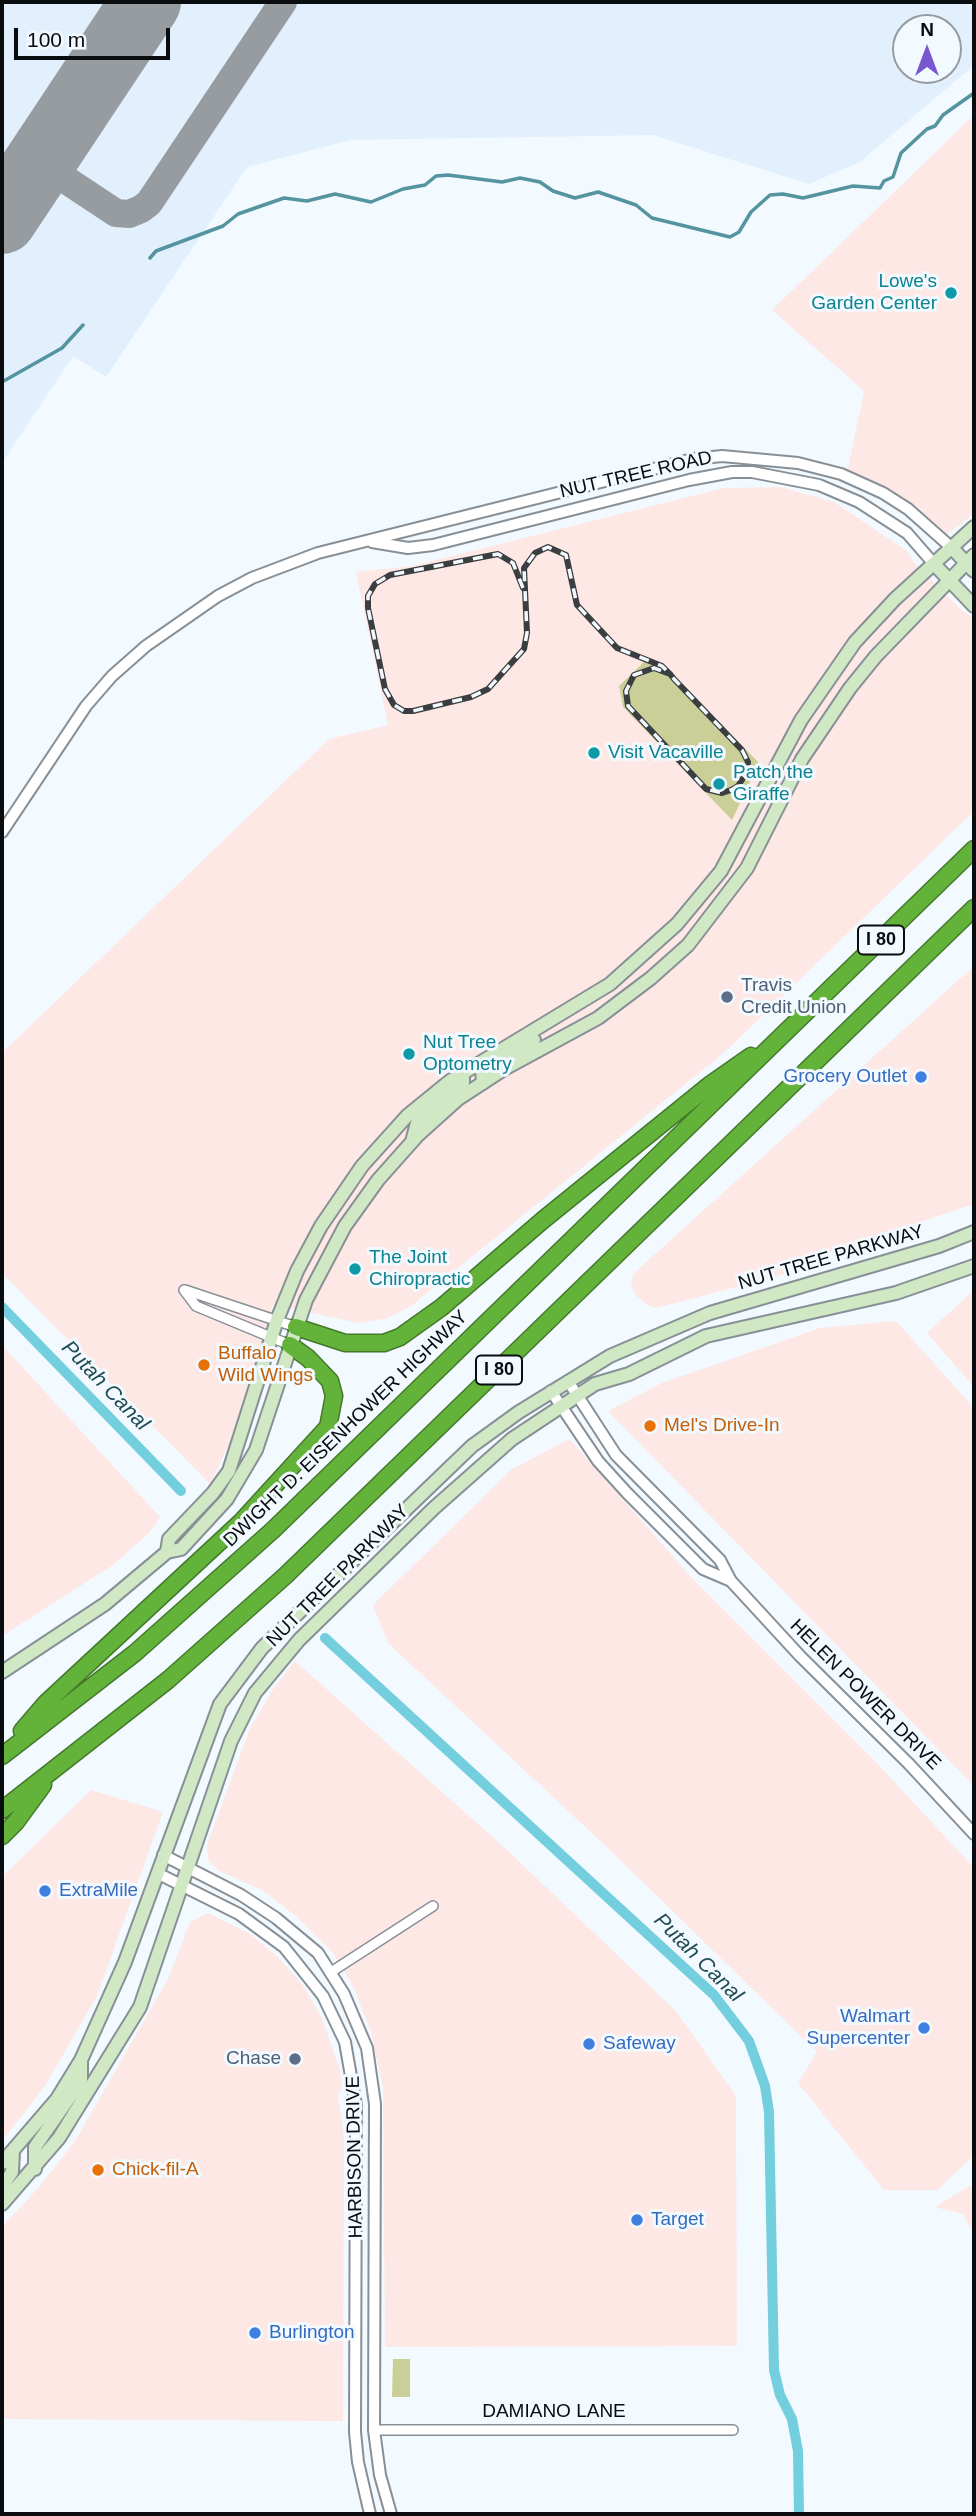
<!DOCTYPE html>
<style>
body{margin:0}
#map{position:relative;width:976px;height:2516px;overflow:hidden;background:#f2f9ff;font-family:Arial,sans-serif}
canvas{display:block}
.frame{position:absolute;inset:0;border:4px solid #0a0d0f;pointer-events:none}
.north{position:absolute;left:892px;top:14px;width:70px;height:70px;box-sizing:border-box;background:#f2f9ff;border:2px solid #959b9f;border-radius:50%;rotate:0deg;font-size:19px;font-weight:700;line-height:28px;text-align:center;color:#0a0d0f}
.north::after{content:'';display:block;margin:auto;width:24px;height:32px;background:#7957d1;clip-path:polygon(50% 0,100% 100%,50% 72%,0 100%)}
.scale{position:absolute;left:14px;top:28px;width:156px;height:32px;box-sizing:border-box;border:4px solid #0a0d0f;border-top:0;padding-left:9px;font-size:21px;line-height:24px;white-space:nowrap;color:#0a0d0f;-webkit-text-stroke:5px #f2f9ff;paint-order:stroke}
</style>
<div id="map">
<canvas width="976" height="2516"></canvas>
<div class="frame"></div>
<div class="north">N</div>
<div class="scale">100 m</div>
</div>
<script>
const ctx = document.querySelector('canvas').getContext('2d');
ctx.lineJoin = 'round';
function fillPath(path, color) { ctx.fillStyle = color; ctx.fill(path, 'evenodd'); }
const toPath = rows => new Path2D(rows.map(r => 'M' + r).join(''));
function stroke(path, color, width, dash) { ctx.strokeStyle = color; ctx.lineWidth = width; ctx.lineCap = dash ? 'butt' : 'round'; ctx.setLineDash(dash || []); ctx.stroke(path); }
function drawText(font, color, halo, rows, align = 'center') {
  ctx.font = font + ' Arial,sans-serif'; ctx.lineWidth = 6; ctx.setLineDash([]); ctx.textBaseline = 'middle'; ctx.strokeStyle = halo; ctx.fillStyle = color; for (const [text, x, y, turn = 0] of rows) {
    ctx.save(); ctx.translate(x, y); ctx.rotate((+turn || 0) * Math.PI / 180); ctx.textAlign = isNaN(turn) ? turn : align; if (halo) ctx.strokeText(text, 0, 0); ctx.fillText(text, 0, 0); ctx.restore();
  }
}
fillPath(toPath([
 [974,115,974,514,946,535,889,495,846,478,864,391,772,310],
 [780,487,834,502,907,551,913,561,960,609,974,618,974,811,726,1051,411,1306,388,1318,359,1323,273,1305,230,1442,210,1484,2,1273,2,1053,329,739,388,725,356,572,412,566,724,488],
 [974,966,974,1204,821,1255,815,1264,771,1278,656,1308,647,1305,636,1295,631,1286,633,1274],
 [974,1290,974,1387,927,1333],
 [896,1321,974,1408,974,1786,608,1411,662,1383,820,1328],
 [2,1345,160,1517,148,1534,113,1565,2,1636],
 [570,1439,691,1577,875,1761,974,1868,974,2155,938,2190,884,2190,798,2083,817,2052,611,1851,388,1643,373,1605,512,1469],
 [295,1661,505,1848,676,2011,736,2096,737,2346,385,2347,383,2088,371,2032,354,1988,334,1954,296,1916,262,1890,219,1871,208,1860,207,1845,250,1728,275,1686],
 [91,1790,163,1812,97,1996,45,2086,2,2141,2,1877],
 [208,1913,248,1933,277,1956,302,1984,322,2018,340,2070,342,2089,338,2095,344,2137,343,2421,2,2419,2,2227,40,2186,75,2141,168,1979,190,1922],
 [974,2183,974,2235,963,2214,935,2207]
]), '#fee8e5');
fillPath(toPath([
 [2,2,974,2,974,65,860,162,809,184,653,135,351,140,247,167,106,377,73,356,2,463],
 [906,28,948,28,948,70,906,70]
]), '#e2f0fd');
fillPath(toPath([
 [645,661,659,666,662,663,759,763,732,820,623,707,619,686],
 [393,2359,410,2359,410,2397,392,2397]
]), '#c9cf97');
stroke(toPath([
 [150,258,156,251,223,226,238,214,284,198,307,201,335,194,371,202,403,189,425,185,436,176,448,175,502,182,520,178,540,182,553,191,575,198,598,192,636,205,652,218,730,237,739,232,751,212,770,195,783,194,803,198,853,186,880,188,884,181,893,177,901,153,927,129,935,126,943,115,974,93],
 [2,382,62,348,83,325]
]), '#54949f', 3.5);
stroke(toPath([
 [2,1307,181,1491],
 [325,1638,714,1995,749,2041,765,2086,769,2112,774,2370,780,2395,792,2419,798,2451,799,2514]
]), '#73cedd', 10);
stroke(toPath([
 [39,162,116,213,129,214,141,209,149,203,283,2]
]), '#969ca0', 28);
stroke(toPath([
 [2,219,146,2]
]), '#969ca0', 70);
const minor = toPath([
 [184,1290,196,1306,290,1345],
 [185,1290,296,1327],
 [331,1972,433,1906],
 [374,2430,733,2430]
]);
const tertiary = toPath([
 [372,542,408,548,433,545,689,480,732,472,752,472,819,485,859,502,907,533,934,564],
 [2,832,86,706,112,676,146,646,218,596,252,578,318,553,693,459,722,456,798,463,841,474,883,493,908,509,952,548],
 [568,1381,616,1455,720,1560,731,1581,800,1656,909,1764,974,1834],
 [551,1391,598,1461,627,1493,703,1569,731,1581],
 [163,1855,241,1895,276,1918,318,1953,344,1994,367,2048,375,2104,374,2430,380,2475,391,2514],
 [157,1873,239,1914,284,1947,323,1996,345,2042,356,2105,355,2432,358,2462,370,2514]
]);
const secondary = toPath([
 [952,548,974,571],
 [934,564,974,606],
 [483,1083,482,1071,488,1065,534,1040],
 [413,1138,417,1123,463,1083,463,1071],
 [167,1552,169,1539,213,1493,229,1471,277,1320,297,1271,321,1226,362,1166,407,1116,450,1081,610,984,677,924,721,871,801,720,855,642,895,599,974,527],
 [2,1672,105,1604,167,1552,181,1549,227,1499,256,1450,306,1300,345,1226,378,1180,418,1135,458,1099,504,1069,598,1018,651,978,688,945,747,868,802,759,850,688,876,656,974,555],
 [2,2163,57,2099,81,2060,125,1962,220,1704,262,1648,472,1446,519,1412,610,1356,710,1313,939,1246,974,1232],
 [35,2169,35,2147,81,2081,81,2060],
 [2,2187,12,2172,13,2151],
 [2,2204,59,2138,140,2007,231,1741,255,1693,299,1640,434,1508,512,1439,595,1384,629,1374,706,1336,896,1293,974,1266]
]);
const motorway = toPath([
 [296,1327,345,1343,384,1343,400,1337,442,1307,543,1220,711,1084,751,1056],
 [22,1731,46,1703,242,1521,328,1427,334,1396,330,1381,308,1358,290,1345],
 [2,1756,135,1653,273,1530,974,849],
 [2,1810,168,1680,285,1576,974,908],
 [2,1836,16,1822,43,1785]
]);
stroke(minor, '#889097', 12);
stroke(tertiary, '#889097', 14);
stroke(secondary, '#889097', 16);
stroke(motorway, '#44792b', 19);
stroke(minor, '#fff', 9);
stroke(tertiary, '#fff', 10);
stroke(secondary, '#d0e8c4', 12);
stroke(motorway, '#63b33a', 16);
const rail = toPath([
 [523,588,513,563,498,554,390,575,375,584,368,596,368,608,385,689,394,705,404,711,413,711,471,697,488,689,524,649,527,633,524,568,535,553,548,547,566,555,577,605,617,648,662,666,670,674,674,679,742,750,748,762,747,772,738,786,731,790,722,793,706,789,628,706,626,691,634,675,654,668,670,674]
]);
stroke(rail, '#3a3e40', 6);
stroke(rail, '#f2f9ff', 3.5, [10]);
for (const [x, y, r, color] of [
 [951,293,7,"#0f9aa8"],
 [594,753,7,"#0f9aa8"],
 [719,784,7,"#0f9aa8"],
 [727,997,7,"#5c6f8a"],
 [409,1054,7,"#0f9aa8"],
 [921,1077,7,"#3f7fe0"],
 [355,1269,7,"#0f9aa8"],
 [204,1365,7,"#e8710a"],
 [650,1426,7,"#e8710a"],
 [45,1891,7,"#3f7fe0"],
 [924,2028,7,"#3f7fe0"],
 [589,2044,7,"#3f7fe0"],
 [295,2059,7,"#5c6f8a"],
 [98,2170,7,"#e8710a"],
 [637,2220,7,"#3f7fe0"],
 [255,2333,7,"#3f7fe0"]
]) { const dot = new Path2D(); dot.arc(x, y, r, 0, 2 * Math.PI); ctx.fillStyle = color; ctx.fill(dot); stroke(dot, '#f2f9ff', 2.5); }
for (const [x, y, w] of [
 [881,940,46],
 [499,1370,46]
]) { const box = new Path2D(); box.roundRect(x - w / 2, y - 14.5, w, 29, 5); ctx.fillStyle = '#f2f9ff'; ctx.fill(box); stroke(box, '#0a0d0f', 2); }
drawText('bold 18px', '#0a0d0f', null, [
 ["I 80",881,940],
 ["I 80",499,1370]
]);
drawText('19px', '#0d838f', '#f2f9ff', [
 ["Lowe's",937,282,"right"],
 ["Garden Center",937,304,"right"],
 ["Visit Vacaville",608,753],
 ["Patch the",733,773],
 ["Giraffe",733,795],
 ["Nut Tree",423,1043],
 ["Optometry",423,1065],
 ["The Joint",369,1258],
 ["Chiropractic",369,1280]
], 'left');
drawText('19px', '#0a0d0f', '#f2f9ff', [
 ["NUT TREE ROAD",636,475,-13],
 ["NUT TREE PARKWAY",831,1258,-16],
 ["DWIGHT D. EISENHOWER HIGHWAY",346,1429,-44],
 ["NUT TREE PARKWAY",338,1576,-45],
 ["HELEN POWER DRIVE",865,1695,45],
 ["HARBISON DRIVE",355,2157,-91],
 ["DAMIANO LANE",554,2412]
]);
drawText('19px', '#4e5e75', '#f2f9ff', [
 ["Travis",741,986],
 ["Credit Union",741,1008],
 ["Chase",281,2059,"right"]
], 'left');
drawText('19px', '#366cbe', '#f2f9ff', [
 ["Grocery Outlet",907,1077,"right"],
 ["ExtraMile",59,1891],
 ["Walmart",910,2017,"right"],
 ["Supercenter",910,2039,"right"],
 ["Safeway",603,2044],
 ["Target",651,2220],
 ["Burlington",269,2333]
], 'left');
drawText('19px', '#c56008', '#f2f9ff', [
 ["Buffalo",218,1354],
 ["Wild Wings",218,1376],
 ["Mel's Drive-In",664,1426],
 ["Chick-fil-A",112,2170]
], 'left');
drawText('italic 21px', '#234d54', '#f2f9ff', [
 ["Putah Canal",105,1386,46],
 ["Putah Canal",698,1958,45]
]);
</script>
